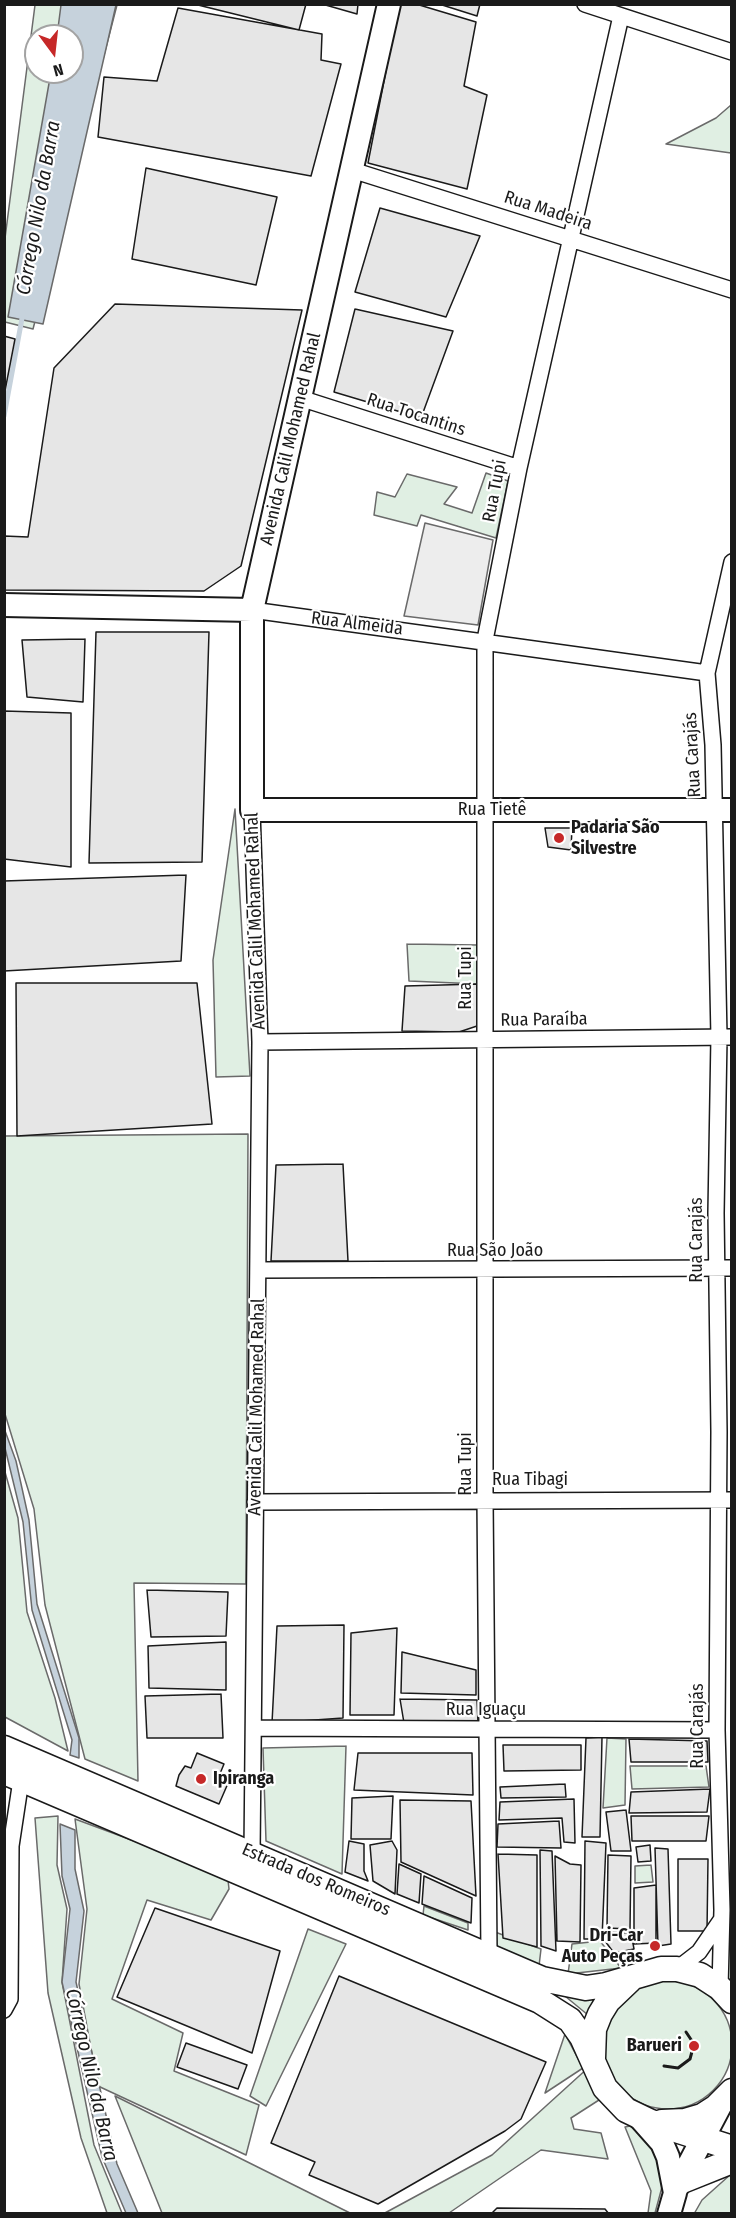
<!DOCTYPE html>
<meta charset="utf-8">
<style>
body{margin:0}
#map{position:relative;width:736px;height:2218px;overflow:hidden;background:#fff;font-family:"Fira Sans Condensed",sans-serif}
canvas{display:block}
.frame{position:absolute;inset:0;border:6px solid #1a1a1a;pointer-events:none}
.north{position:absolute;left:24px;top:24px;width:60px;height:60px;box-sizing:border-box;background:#fff;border:2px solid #a3a3a3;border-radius:50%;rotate:165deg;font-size:16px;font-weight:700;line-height:24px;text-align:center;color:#1a1a1a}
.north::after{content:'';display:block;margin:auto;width:21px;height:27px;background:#c62828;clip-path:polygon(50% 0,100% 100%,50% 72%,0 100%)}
</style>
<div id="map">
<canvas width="736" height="2218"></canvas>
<div class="frame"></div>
<div class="north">N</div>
</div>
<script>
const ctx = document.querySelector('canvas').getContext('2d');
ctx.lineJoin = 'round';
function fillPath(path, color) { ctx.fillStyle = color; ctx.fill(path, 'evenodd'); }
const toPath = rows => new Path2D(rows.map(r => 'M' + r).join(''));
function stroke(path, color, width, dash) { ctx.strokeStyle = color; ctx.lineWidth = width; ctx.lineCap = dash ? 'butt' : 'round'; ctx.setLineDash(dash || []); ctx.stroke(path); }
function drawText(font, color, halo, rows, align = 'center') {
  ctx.font = font + ' "Fira Sans Condensed",sans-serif'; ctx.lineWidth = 4.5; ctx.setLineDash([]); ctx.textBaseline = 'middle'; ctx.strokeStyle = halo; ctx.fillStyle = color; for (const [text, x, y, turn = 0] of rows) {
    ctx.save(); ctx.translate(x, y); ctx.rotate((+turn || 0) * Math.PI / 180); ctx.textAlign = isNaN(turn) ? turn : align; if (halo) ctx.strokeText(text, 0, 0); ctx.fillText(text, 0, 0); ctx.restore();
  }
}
const green = toPath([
 [35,5,117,5,33,329,5,322,4,246,35,5],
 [36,36,72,36,72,72,36,72,36,36],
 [731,105,731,153,666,144,716,118,731,105],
 [486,473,508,481,496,538,421,515,417,526,374,515,377,492,395,497,407,474,457,487,444,504,472,513,486,473],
 [235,809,250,1076,216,1077,213,960,235,809],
 [407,944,478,945,479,984,409,981,407,944],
 [248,1134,246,1584,134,1583,138,1781,85,1759,45,1605,34,1509,5,1414,4,1136,248,1134],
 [5,1472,18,1518,27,1612,55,1698,68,1751,5,1717,5,1472],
 [607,1738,626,1739,625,1805,603,1808,607,1738],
 [346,1746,342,1874,266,1841,263,1748,346,1746],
 [630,1766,706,1766,709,1787,632,1789,630,1766],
 [58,1816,57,1865,67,1909,62,1982,94,2145,122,2213,107,2213,81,2138,48,1993,35,1818,58,1816],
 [75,1819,153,1848,228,1880,229,1889,211,1920,147,1900,112,1999,183,2033,174,2071,259,2105,246,2155,98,2086,79,1984,87,1909,75,1819],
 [651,1865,653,1882,635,1883,635,1866,651,1865],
 [729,1883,731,1883,731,1989,724,1981,729,1883],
 [424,1906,468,1923,468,1930,423,1915,424,1906],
 [308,1929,346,1944,266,2106,250,2096,308,1929],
 [495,1932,541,1949,539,1966,496,1948,495,1932],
 [600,1941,621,1968,568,1974,572,1944,600,1941],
 '604 2045a64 64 0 1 1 128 0a64 64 0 1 1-128 0Z',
 [560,1992,602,1992,588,2015,560,1992],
 [565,2034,583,2068,545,2093,565,2034],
 [589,2067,599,2100,571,2118,574,2129,601,2133,608,2159,541,2150,449,2213,383,2214,492,2155,589,2067],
 [115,2096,350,2213,162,2213,115,2096],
 [630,2126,641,2133,655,2153,660,2167,662,2187,655,2213,648,2213,651,2191,625,2127,630,2126],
 [731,2174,731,2213,694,2214,702,2200,731,2174]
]);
fillPath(green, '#e0efe3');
stroke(green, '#6a6a6a', 1.5);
const parking = toPath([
 [425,523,493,540,478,625,404,616,425,523]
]);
fillPath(parking, '#ededed');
stroke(parking, '#6a6a6a', 1.5);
const water = toPath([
 [61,5,116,5,43,324,8,317,51,72,72,72,72,36,57,36,61,5],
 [4,1428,16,1461,29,1520,37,1604,79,1738,79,1758,70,1755,72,1740,32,1610,23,1522,5,1448,4,1428],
 [60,1824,75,1830,75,1869,84,1911,76,1982,117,2164,138,2213,126,2213,102,2157,62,1982,70,1909,62,1876,60,1824]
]);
fillPath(water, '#c6d2dc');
stroke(water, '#6a6a6a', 1.5);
stroke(toPath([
 [4,416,23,313]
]), '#c6d2dc', 5);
const building = toPath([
 [194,4,306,4,299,30,194,4],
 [322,4,358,4,357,14,322,4],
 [399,4,416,4,476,22,464,86,487,95,467,189,368,163,399,4],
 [439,4,480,4,477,16,439,4],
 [178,8,322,34,321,60,341,64,311,176,98,137,104,77,157,81,178,8],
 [146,168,277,197,256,285,132,259,146,168],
 [380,208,480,236,446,317,355,292,380,208],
 [115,304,302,310,241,566,204,591,4,590,4,536,28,537,54,368,115,304],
 [355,309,453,331,421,418,334,392,355,309],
 [4,336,15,339,4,396,4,336],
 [96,632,209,632,202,862,89,863,96,632],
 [85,639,83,702,27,697,22,640,85,639],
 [4,711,71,713,71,867,4,859,4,711],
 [545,828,572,828,571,850,548,847,545,828],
 [186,875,181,961,4,971,4,881,186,875],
 [16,983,197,983,212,1124,17,1136,16,983],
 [479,984,477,1026,459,1032,402,1031,405,986,479,984],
 [343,1164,348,1261,271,1261,276,1165,343,1164],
 [147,1590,228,1592,226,1636,151,1637,147,1590],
 [344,1625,343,1718,272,1723,277,1626,344,1625],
 [397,1628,394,1715,350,1715,351,1633,397,1628],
 [226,1642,226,1690,149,1688,148,1646,226,1642],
 [402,1652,476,1670,476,1695,401,1693,402,1652],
 [221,1694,223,1738,147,1738,145,1696,221,1694],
 [400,1699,477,1700,478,1723,404,1723,400,1699],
 [602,1737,600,1837,582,1837,586,1738,602,1737],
 [629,1739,707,1741,708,1762,631,1762,629,1739],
 [503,1745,581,1745,581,1770,504,1771,503,1745],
 [197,1753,224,1764,219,1776,229,1781,219,1804,176,1786,179,1775,185,1766,191,1768,197,1753],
 [358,1753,472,1753,473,1795,354,1790,358,1753],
 [565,1784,566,1797,501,1798,500,1787,565,1784],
 [710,1789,707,1812,629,1813,631,1792,710,1789],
 [393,1796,391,1839,351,1839,352,1798,393,1796],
 [574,1799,575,1843,564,1842,562,1818,499,1820,500,1802,574,1799],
 [400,1800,471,1801,476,1896,401,1862,400,1800],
 [626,1810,631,1851,611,1851,606,1812,626,1810],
 [631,1816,709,1816,706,1841,632,1841,631,1816],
 [559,1821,561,1848,497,1847,498,1824,559,1821],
 [349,1841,364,1844,364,1871,368,1881,345,1872,349,1841],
 [392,1841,397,1850,395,1894,373,1881,370,1845,392,1841],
 [585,1841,606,1843,602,1939,584,1939,585,1841],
 [650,1845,651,1861,638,1862,636,1847,650,1845],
 [655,1848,668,1849,671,1944,658,1946,655,1848],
 [540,1850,552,1851,556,1951,541,1946,540,1850],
 [498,1854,537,1855,537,1947,503,1938,498,1854],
 [608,1855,631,1856,630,1929,607,1928,608,1855],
 [555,1856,570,1864,581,1865,580,1942,557,1941,555,1856],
 [678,1859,708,1859,707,1931,678,1931,678,1859],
 [399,1864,421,1874,419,1903,397,1894,399,1864],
 [424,1876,472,1898,471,1923,422,1904,424,1876],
 [656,1885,656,1943,634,1944,634,1888,656,1885],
 [155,1908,280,1951,252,2053,117,1997,155,1908],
 [605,1932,631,1933,634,1949,614,1953,605,1941,605,1932],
 [339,1976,546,2062,521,2119,505,2131,378,2204,309,2175,315,2162,271,2143,339,1976],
 [186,2043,247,2065,238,2089,177,2067,186,2043],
 [497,2208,605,2209,609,2214,491,2214,497,2208]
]);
fillPath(building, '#e6e6e6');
stroke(building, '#1a1a1a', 1.5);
const street = toPath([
 [585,4,732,52],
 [352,170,732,290],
 [300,398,519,468],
 [252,610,707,673],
 [260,1042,732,1037],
 [259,1270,732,1268],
 [255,1502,732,1500],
 [255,1728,717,1730],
 [252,1853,260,1042,252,810],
 [489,1954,485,1499,485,640,519,468,621,16],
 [677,1969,699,1952,721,1920],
 [720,1988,722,1910,717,1730,719,1432,716,1213,719,1037,713,745,707,673,732,562],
 [4,2010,10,1999,11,1846,21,1780]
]);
const secondary = toPath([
 [389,4,252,610,252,810,732,810],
 [4,605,252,610],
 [639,2117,662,2143,668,2157,675,2193,669,2214],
 [675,2191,722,2102]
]);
const primary = toPath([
 [4,1748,542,1979,586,1988,606,1985,661,1969,677,1969,700,1975,720,1988,732,2001],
 [4,1772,540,2001,570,2020,582,2037,605,2088,626,2110,651,2122,732,2148],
 [593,2058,594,2029,600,2014,608,2001,630,1980],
 [662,2122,685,2121,702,2116,716,2107,732,2091],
 [682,2181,732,2161]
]);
stroke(street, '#1a1a1a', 18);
stroke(secondary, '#1a1a1a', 26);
stroke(primary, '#1a1a1a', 27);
stroke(street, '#fff', 15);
stroke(secondary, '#fff', 22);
stroke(primary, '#fff', 24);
stroke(toPath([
 [664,2066,678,2068,690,2059,694,2044,686,2032]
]), '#1a1a1a', 3);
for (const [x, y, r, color] of [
 [559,838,6,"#c62828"],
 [201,1779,6,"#c62828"],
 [655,1946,6,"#c62828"],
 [694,2046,6,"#c62828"]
]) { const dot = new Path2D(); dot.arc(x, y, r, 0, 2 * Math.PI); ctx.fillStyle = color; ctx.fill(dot); stroke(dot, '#fff', 2); }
drawText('18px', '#1a1a1a', '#fff', [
 ["Rua Madeira",548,211,18],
 ["Rua Tocantins",416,415,18],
 ["Avenida Calil Mohamed Rahal",291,439,-77],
 ["Rua Tupi",495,491,-79],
 ["Rua Almeida",357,624,7],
 ["Rua Carajás",693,755,-93],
 ["Rua Tietê",492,810],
 ["Avenida Calil Mohamed Rahal",256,921,-92],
 ["Rua Tupi",466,978,-90],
 ["Rua Paraíba",544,1020,-1],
 ["Rua Carajás",697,1240,-90],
 ["Rua São João",495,1251],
 ["Avenida Calil Mohamed Rahal",257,1407,-89],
 ["Rua Tupi",466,1464,-90],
 ["Rua Tibagi",530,1480],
 ["Rua Iguaçu",486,1710],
 ["Rua Carajás",698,1726,-90],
 ["Estrada dos Romeiros",316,1880,23]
]);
drawText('bold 18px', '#1a1a1a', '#fff', [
 ["Padaria São",571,828],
 ["Silvestre",571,849],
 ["Ipiranga",213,1779],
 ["Dri-Car",643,1936,"right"],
 ["Auto Peças",643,1957,"right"],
 ["Barueri",682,2046,"right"]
], 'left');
drawText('italic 20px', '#1a1a1a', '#fff', [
 ["Córrego Nilo da Barra",39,208,-80],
 ["Córrego Nilo da Barra",91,2075,77]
]);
</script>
